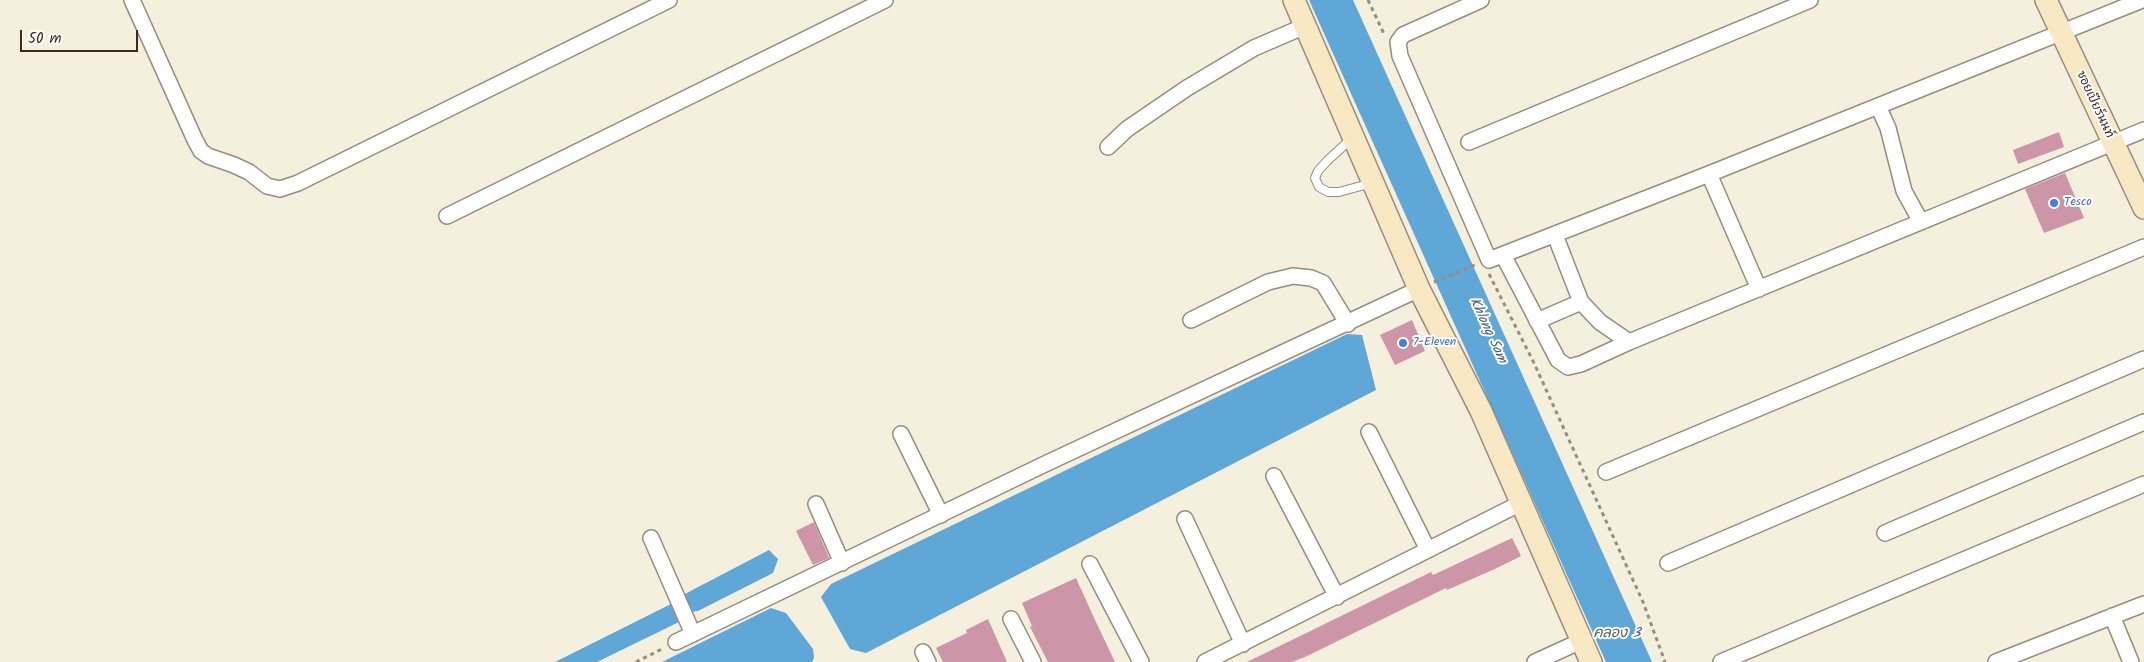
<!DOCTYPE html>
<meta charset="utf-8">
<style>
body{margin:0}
#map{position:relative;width:2144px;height:662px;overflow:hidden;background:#f5efdd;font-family:Kalam,sans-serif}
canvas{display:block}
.scale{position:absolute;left:20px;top:30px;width:118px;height:22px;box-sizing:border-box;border:2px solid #3b2a1e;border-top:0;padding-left:6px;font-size:15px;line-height:18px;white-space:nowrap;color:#3b2a1e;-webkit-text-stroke:4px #fff;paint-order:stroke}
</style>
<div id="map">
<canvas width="2144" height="662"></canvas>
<div class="scale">50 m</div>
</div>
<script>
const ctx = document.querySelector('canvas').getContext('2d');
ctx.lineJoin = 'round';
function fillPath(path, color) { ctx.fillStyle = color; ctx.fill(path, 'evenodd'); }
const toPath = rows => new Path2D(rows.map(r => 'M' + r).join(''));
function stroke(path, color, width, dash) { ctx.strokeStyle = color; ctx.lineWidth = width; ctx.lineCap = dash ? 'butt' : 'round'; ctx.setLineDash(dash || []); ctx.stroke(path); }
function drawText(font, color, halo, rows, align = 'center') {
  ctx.font = font + ' Kalam,"Playpen Sans Thai",sans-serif'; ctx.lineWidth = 4; ctx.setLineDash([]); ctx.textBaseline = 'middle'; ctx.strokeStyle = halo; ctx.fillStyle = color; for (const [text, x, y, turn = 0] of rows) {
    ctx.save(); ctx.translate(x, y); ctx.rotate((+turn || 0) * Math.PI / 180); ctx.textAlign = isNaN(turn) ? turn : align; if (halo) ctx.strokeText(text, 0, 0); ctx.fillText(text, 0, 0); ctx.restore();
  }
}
fillPath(toPath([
 [1309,0,1353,0,1652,662,1606,662],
 [1347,334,1362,335,1376,390,866,653,850,649,821,597,831,584],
 [769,550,778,559,773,573,698,611,691,612,681,596],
 [675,602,682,613,679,622,597,662,555,662],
 [771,608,786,613,813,649,814,658,812,662,662,662]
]), '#5fa7d6');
fillPath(toPath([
 [2059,132,2064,147,2018,164,2013,150],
 [2065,173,2084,218,2044,233,2025,189],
 [1412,320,1425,351,1395,365,1380,335],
 [814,522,829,558,813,565,796,531],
 [1512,538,1521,556,1497,568,1447,590,1446,588,1305,657,1292,662,1247,662,1431,572,1433,575],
 [1076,578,1095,620,1115,662,1048,662,1030,627,1032,626,1022,603],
 [988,619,1007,662,943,662,936,648,967,633,966,630]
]), '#cc96a8');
const lane = toPath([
 [1352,138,1327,161,1318,171,1315,178,1319,187,1328,192,1339,192,1372,183]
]);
const street = toPath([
 [132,0,195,140,201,151,208,156,234,165,249,172,267,186,280,189,298,183,669,0],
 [1481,0,1403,35,1398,42,1400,56,1489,260,1709,174,2142,0],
 [1878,106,1888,128,1904,191,1921,222],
 [1469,142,1810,0],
 [1108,147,1127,129,1187,88,1254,48,1305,26],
 [1709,174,1759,289],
 [447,216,885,0],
 [1555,235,1581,302,1600,322,1629,342],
 [1503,255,1558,360,1568,367,1581,364,1629,342,2144,130],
 [1191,320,1268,282,1293,276,1311,278,1323,283,1348,324],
 [1537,321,1581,302],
 [1369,432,1428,550],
 [901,434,941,515],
 [1606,472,2144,247],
 [1274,476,1337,597],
 [816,504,842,563],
 [1185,519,1243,644],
 [1885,533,2144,422],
 [651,538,693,634],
 [1668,563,2144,359],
 [1090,564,1141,662],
 [2112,616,2131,662],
 [1011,619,1033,662],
 [676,642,1045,464,1419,289],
 [923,652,928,662],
 [1205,662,1521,503],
 [1535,662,1581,641],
 [1721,662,2144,484],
 [1996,662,2144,604]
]);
const secondary = toPath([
 [1294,0,1419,289,1481,411,1591,662],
 [2046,0,2144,208]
]);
stroke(lane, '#988c7e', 10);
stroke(street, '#988c7e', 18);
stroke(secondary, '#988c7e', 24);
stroke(toPath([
 [1368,0,1385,36],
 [1489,274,1533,361,1643,602,1665,662],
 [1434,282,1477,264],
 [636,662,664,648]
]), '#988c7e', 3, [4, 4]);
stroke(lane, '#fff', 8);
stroke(street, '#fff', 15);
stroke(secondary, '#f8e8c3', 21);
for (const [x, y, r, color] of [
 [2054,203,5,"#3f7fe0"],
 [1403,343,5,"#3f7fe0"]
]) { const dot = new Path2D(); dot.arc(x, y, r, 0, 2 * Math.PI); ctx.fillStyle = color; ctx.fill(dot); stroke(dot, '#fff', 2); }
drawText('12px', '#3b2a1e', '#fff', [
 ["ซอยเปียร์นนท์",2094,105,65]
]);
drawText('12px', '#366cbe', '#fff', [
 ["Tesco",2064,203],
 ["7-Eleven",1413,343]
], 'left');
drawText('italic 14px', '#495c68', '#fff', [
 ["Khlong Sam",1487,331,65],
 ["คลอง 3",1617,635]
]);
</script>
